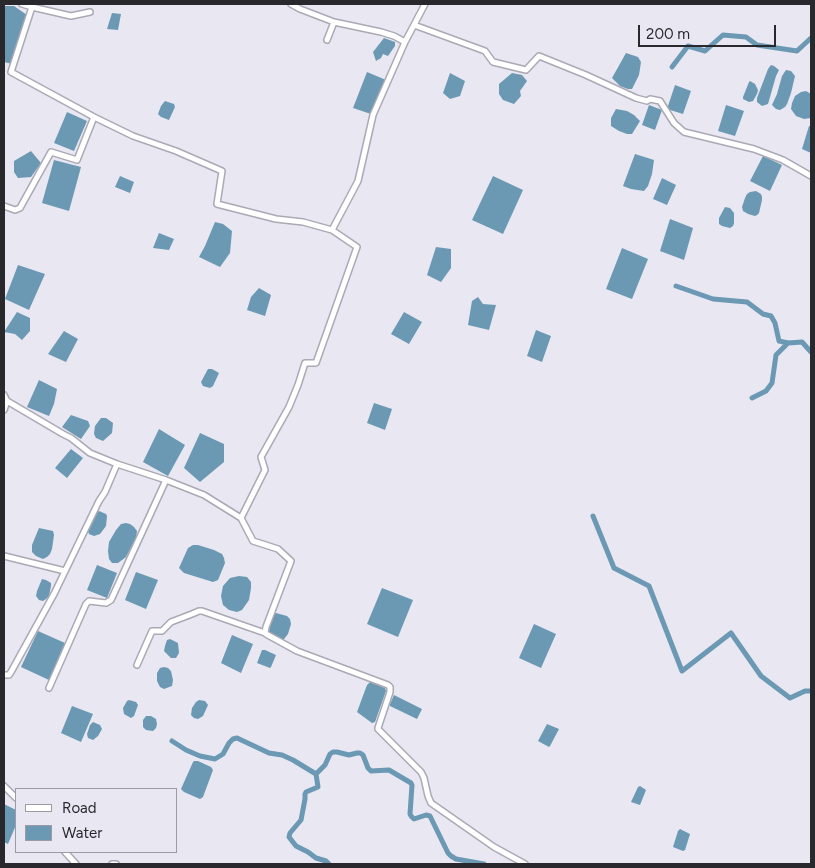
<!DOCTYPE html>
<style>
body{margin:0}
#map{position:relative;width:815px;height:868px;overflow:hidden;background:#e8e7f2;font-family:Figtree,sans-serif}
canvas{display:block}
.frame{position:absolute;inset:0;border:5px solid #29282d;pointer-events:none}
.legend{position:absolute;left:15px;top:788px;width:162px;height:65px;box-sizing:border-box;background:#e8e7f2;border:1px solid #9c9ba3;margin:0;padding:6px 9px;list-style:none;font-size:15px;color:#29282d}
.legend li{display:flex;align-items:center;gap:10px;height:25px}
.legend b{width:25px;border:1px solid #9c9ba3}
.scale{position:absolute;left:638px;top:25px;width:138px;height:22px;box-sizing:border-box;border:2px solid #29282d;border-top:0;padding-left:6px;font-size:15px;line-height:18px;white-space:nowrap;color:#29282d;-webkit-text-stroke:4px #e8e7f2;paint-order:stroke}
</style>
<div id="map">
<canvas width="815" height="868"></canvas>
<div class="frame"></div>
<ul class="legend">
<li><b style="height:6px;background:#fff"></b>Road</li>
<li><b style="height:14px;background:#6b99b3"></b>Water</li>
</ul>
<div class="scale">200 m</div>
</div>
<script>
const g = document.querySelector('canvas').getContext('2d');
g.lineJoin = 'round';
function fill(path, color) { g.fillStyle = color; g.fill(path, 'evenodd'); }
const shape = rows => new Path2D(rows.map(r => 'M' + r).join(''));
function trace(path, color, width, dash) { g.strokeStyle = color; g.lineWidth = width; g.lineCap = dash ? 'butt' : 'round'; g.setLineDash(dash || []); g.stroke(path); }
fill(shape([
 [4,6,14,6,27,15,12,64,4,62],
 [112,13,121,14,118,30,107,29],
 [384,38,395,42,395,46,388,56,383,54,381,58,376,61,373,52],
 [626,53,638,57,641,62,639,75,632,89,628,89,620,86,612,78],
 [771,65,774,66,779,70,776,76,768,104,762,106,757,102,757,98,768,69],
 [786,70,791,71,795,76,791,93,787,104,785,107,780,110,776,109,772,105,777,94,782,76],
 [367,72,386,80,371,114,353,108],
 [450,73,465,81,460,96,450,99,443,93],
 [512,73,522,75,527,81,520,91,521,96,514,104,503,100,499,94,499,84],
 [750,81,755,84,758,90,757,94,753,101,749,102,743,99,743,97,749,82],
 [675,85,691,91,683,114,667,109],
 [806,91,811,94,811,118,804,119,796,116,791,109,792,103,795,96,801,92],
 [165,101,174,104,175,107,169,120,161,117,158,114,161,106],
 [649,105,662,110,655,130,642,125],
 [726,105,744,111,735,136,718,131],
 [616,109,627,111,634,115,640,121,632,134,627,134,619,131,611,126,611,118],
 [67,112,87,121,74,151,54,143],
 [809,126,811,126,811,153,802,149],
 [31,151,41,163,31,177,18,178,14,172,14,161],
 [635,154,654,160,652,174,648,186,644,191,631,189,623,186],
 [763,156,782,165,770,191,750,181],
 [54,160,81,167,69,211,42,203],
 [120,176,134,182,130,193,115,187],
 [493,176,523,190,503,234,472,220],
 [662,178,676,185,667,205,653,199],
 [756,191,761,194,762,197,762,200,759,213,757,215,755,216,748,214,743,211,742,207,745,198,747,194,750,192],
 [725,207,730,208,734,213,734,223,733,226,730,228,722,226,719,224,719,218],
 [670,219,693,228,684,260,660,251],
 [215,222,223,224,232,231,230,253,220,267,199,257,205,246],
 [159,233,174,239,169,250,153,248],
 [436,247,451,249,451,268,441,282,427,275],
 [622,248,648,259,632,299,606,289],
 [18,265,45,274,29,310,5,299],
 [259,288,271,295,265,316,247,310,251,297],
 [478,297,483,304,496,305,489,330,468,325,472,301],
 [17,312,30,318,30,331,22,340,15,334,4,332],
 [404,312,422,322,409,344,391,334],
 [536,330,551,336,542,362,527,356],
 [64,331,78,339,66,362,48,354],
 [208,369,212,369,219,373,213,386,210,388,203,386,201,382],
 [39,380,57,389,54,404,49,416,27,407],
 [374,403,392,409,385,430,367,423],
 [71,415,88,421,90,426,81,439,62,427],
 [101,418,106,418,113,423,112,433,103,441,96,438,94,434,95,426],
 [159,429,185,445,168,476,143,462],
 [200,433,224,444,224,462,200,482,184,468],
 [71,449,83,458,67,478,55,468],
 [99,511,106,514,107,516,106,526,100,534,94,536,89,534,87,529,94,514],
 [126,523,130,524,134,527,137,531,136,538,126,557,118,563,112,563,109,559,108,551,109,542,116,530,121,524],
 [39,528,53,531,54,535,52,549,50,554,47,557,43,559,36,556,32,552,32,545],
 [193,545,198,545,214,550,222,554,224,558,225,563,218,580,213,582,184,573,179,568,188,548],
 [97,565,117,573,107,598,87,590],
 [136,572,158,580,146,609,125,600],
 [239,576,247,577,251,582,251,588,249,600,242,610,237,612,229,610,223,605,221,596,223,586,230,578],
 [42,579,46,580,51,583,51,586,49,596,46,599,43,601,39,600,36,596,37,591],
 [382,588,413,600,398,637,367,624],
 [276,613,287,616,290,619,291,624,288,634,284,639,280,640,269,632,270,622,273,615],
 [534,624,556,634,541,668,519,658],
 [38,631,65,643,49,680,21,667],
 [232,635,253,644,241,673,221,663],
 [170,639,178,643,179,653,176,658,171,658,164,651,165,646,167,640],
 [262,650,265,650,276,655,271,667,270,668,257,663],
 [164,667,168,668,171,671,173,680,172,686,164,689,160,687,157,681,157,673,160,668],
 [370,682,385,688,386,691,375,722,372,723,357,712,367,685],
 [394,695,422,709,417,719,390,706,390,704],
 [129,700,136,702,138,705,134,716,131,718,124,714,123,708,127,701],
 [199,700,205,701,208,705,203,716,198,719,194,718,191,715,192,708,196,702],
 [72,706,93,714,81,742,61,733],
 [146,716,151,716,156,719,157,724,156,728,153,731,146,730,143,727,143,720],
 [93,722,100,725,102,729,98,736,93,740,88,738,87,734,90,725],
 [547,724,559,729,550,746,549,747,538,741],
 [194,761,198,761,211,767,213,770,203,797,200,799,184,792,181,789,193,762],
 [640,786,646,790,640,805,631,802,638,787],
 [4,804,16,810,16,825,8,844,4,842],
 [680,829,690,834,685,850,683,851,673,847,678,831]
]), '#6b99b3');
trace(shape([
 [672,67,688,46,705,51,723,35,746,37,757,45,797,51,811,38],
 [676,286,713,299,747,302,763,314,771,316,775,323,779,341,788,343,802,342,811,352],
 [752,398,766,391,772,383,776,355,788,343],
 [593,516,614,568,649,586,682,671,731,633,761,676,790,698,805,691,811,691],
 [172,741,186,750,200,756,215,759,223,754,229,743,233,739,237,738,269,753,282,755,293,760,316,774,325,765,330,754,333,752,337,752,349,755,357,753,360,753,363,755,368,768,371,771,389,770,411,783,412,785,410,814,411,816,414,819,426,815,430,816,448,853,451,856,456,859,484,864],
 [316,774,318,787,306,792,305,794,305,799,301,820,290,833,289,837,296,846,308,852,316,858,326,861,329,864]
]), '#6b99b3', 5);
const minor = shape([
 [22,4,32,7,11,72,94,117,133,136,176,151,222,171,217,204,276,219,303,222,332,230],
 [291,4,300,9,334,22,381,32,394,36,405,42],
 [425,4,405,42,373,115,358,181,332,230,357,247,316,363,305,363,298,385,289,407,261,457,265,470,241,518,253,541,278,549,291,561,266,627,265,633,266,634,297,651,388,685,390,687,390,692,378,728,378,729,421,772,424,778,428,796,431,803,494,847,525,864],
 [32,7,71,16,90,12],
 [414,25,485,51,493,62,526,70,539,56,586,75,636,98,647,101,650,99,660,101,674,123,684,132,754,149,783,160,811,176],
 [327,40,334,22],
 [4,206,15,210,20,208,51,152,77,160,94,117],
 [4,395,7,401,63,434,71,438,90,453,117,464,166,480,204,495,241,518],
 [4,410,7,401],
 [4,556,65,571],
 [137,665,152,631,162,631,171,622,192,614,199,611,202,611,265,633],
 [4,675,9,675,11,672,54,594,99,501,105,492,117,464],
 [49,688,86,604,89,601,106,603,111,600,166,480],
 [4,786,16,798],
 [65,852,76,864],
 [112,864,116,864]
]);
trace(minor, '#aaa9b4', 8);
trace(minor, '#fff', 5);
</script>
